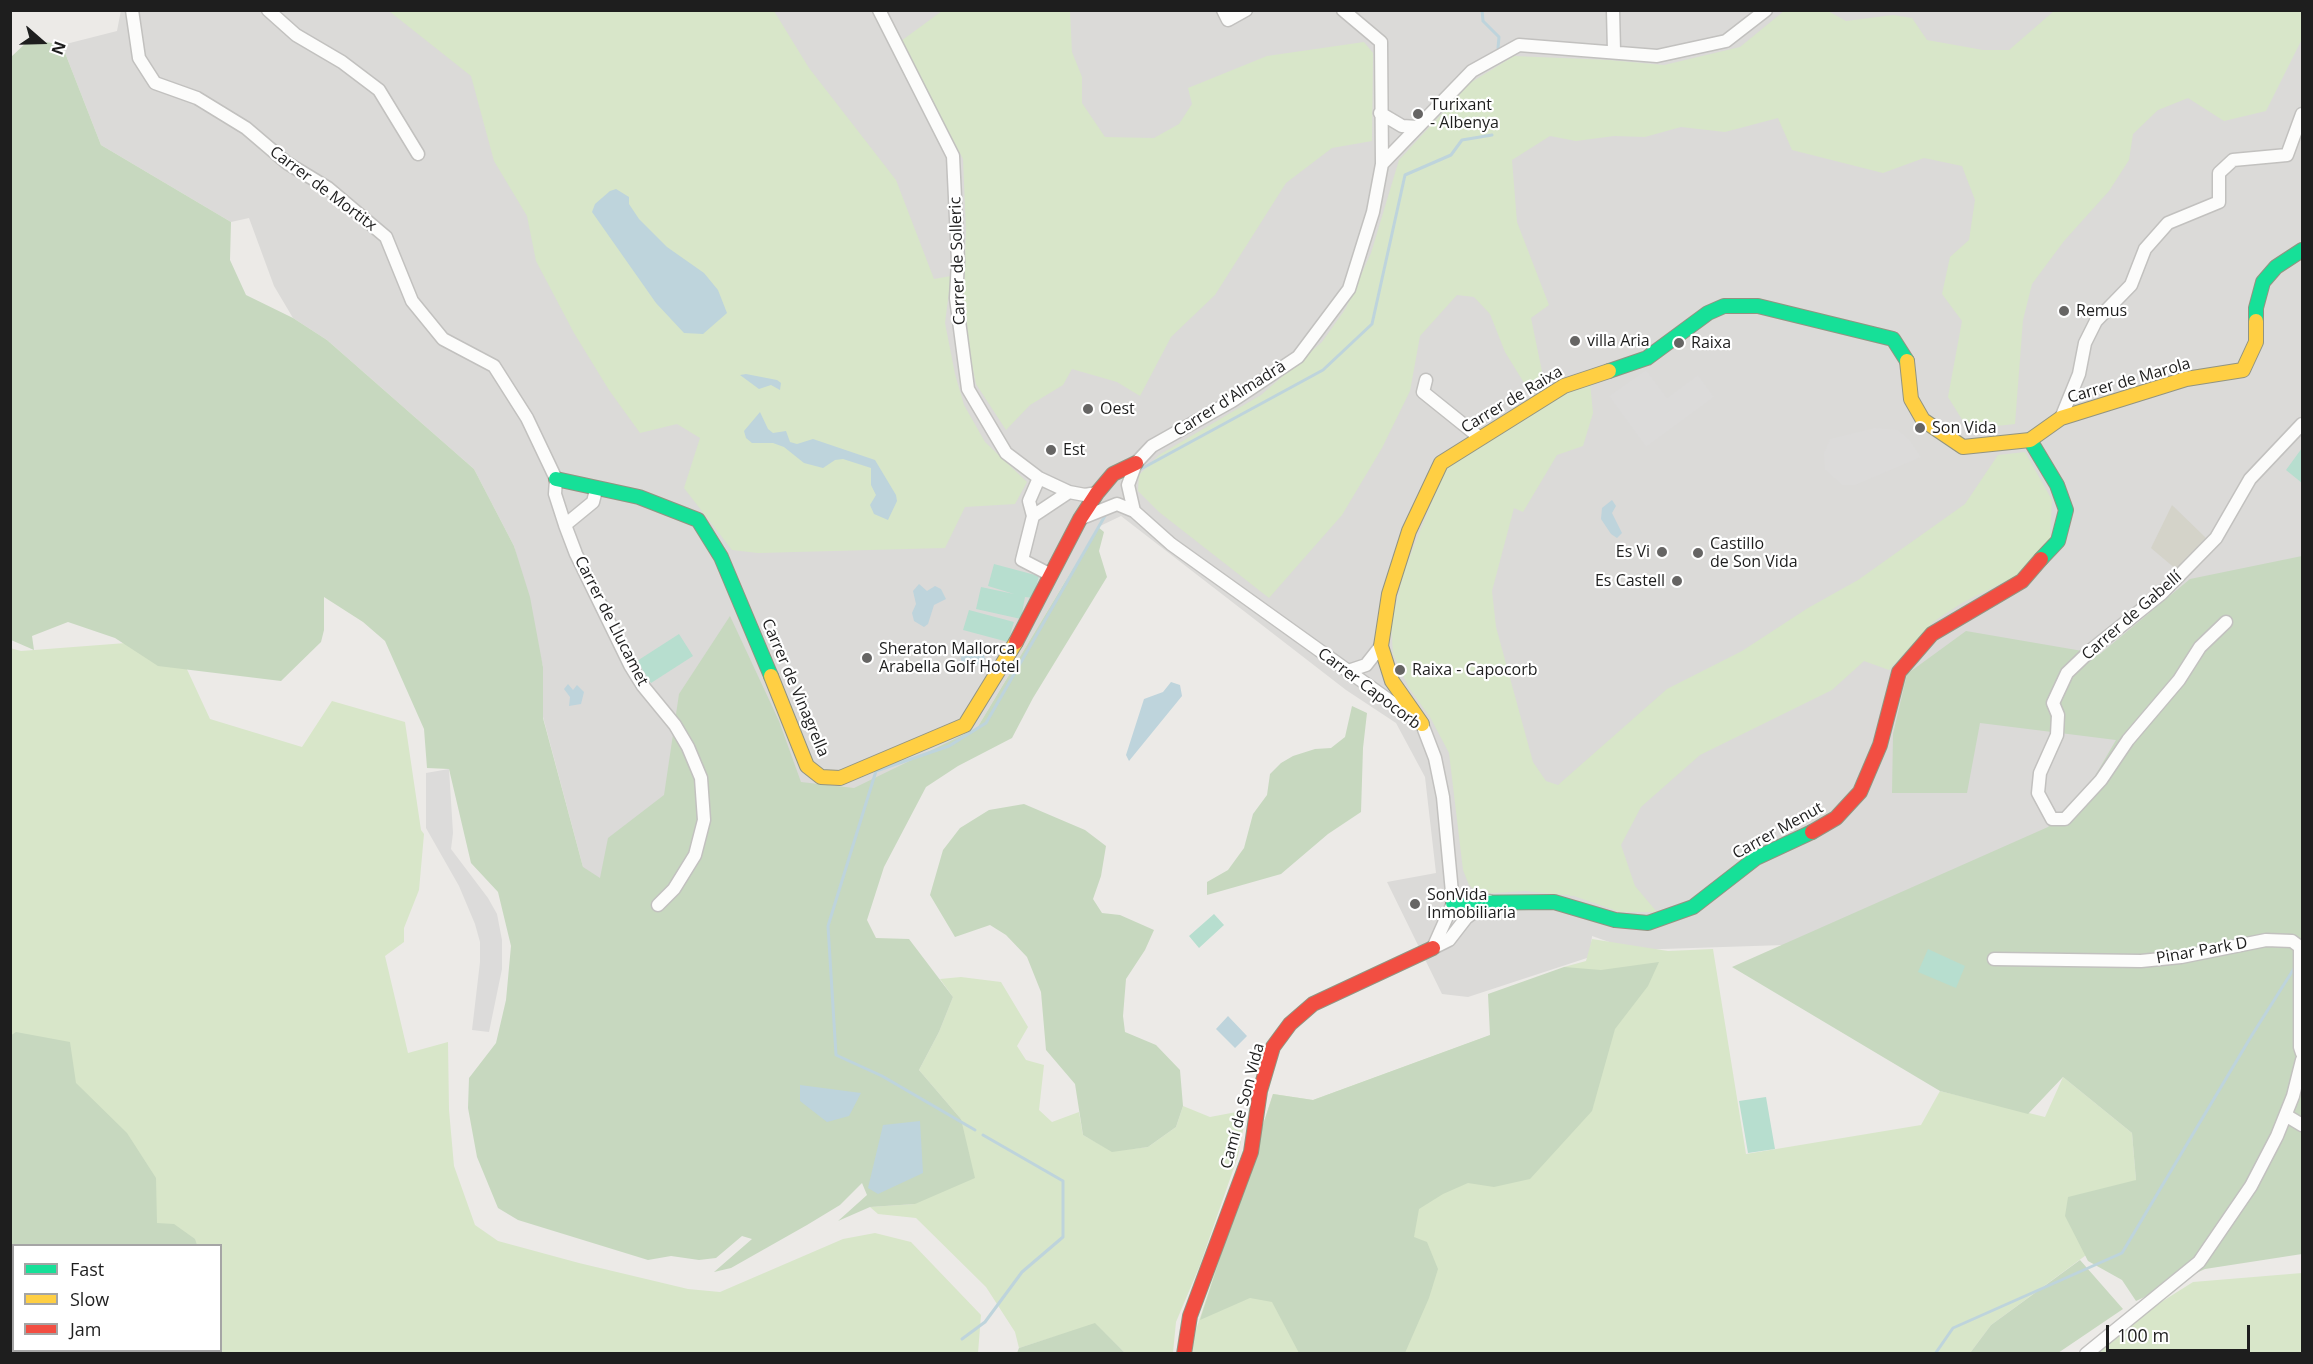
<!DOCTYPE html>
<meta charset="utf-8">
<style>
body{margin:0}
#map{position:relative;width:2313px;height:1364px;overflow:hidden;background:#eceae7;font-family:"Open Sans",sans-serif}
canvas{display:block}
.frame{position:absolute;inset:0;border:12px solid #1e1e1e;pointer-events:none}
.legend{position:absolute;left:12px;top:1244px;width:210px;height:108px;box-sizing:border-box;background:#fff;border:2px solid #a5a5a5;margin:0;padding:8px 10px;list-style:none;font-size:18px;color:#1e1e1e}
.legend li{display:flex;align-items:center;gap:12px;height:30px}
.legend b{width:30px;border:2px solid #a5a5a5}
.north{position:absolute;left:12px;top:12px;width:60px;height:60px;-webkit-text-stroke:4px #fff;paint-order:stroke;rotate:110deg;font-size:16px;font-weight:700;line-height:24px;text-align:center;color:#1e1e1e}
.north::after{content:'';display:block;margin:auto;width:21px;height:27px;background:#1e1e1e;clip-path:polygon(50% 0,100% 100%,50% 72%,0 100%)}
.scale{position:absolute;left:2106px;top:1325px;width:144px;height:27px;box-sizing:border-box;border:3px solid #1e1e1e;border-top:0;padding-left:8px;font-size:18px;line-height:21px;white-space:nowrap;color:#1e1e1e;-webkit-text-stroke:4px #fff;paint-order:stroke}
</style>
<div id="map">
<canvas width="2313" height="1364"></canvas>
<div class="frame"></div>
<ul class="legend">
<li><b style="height:8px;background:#16e098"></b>Fast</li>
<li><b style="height:8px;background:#ffcf43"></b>Slow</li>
<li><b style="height:8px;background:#f24e42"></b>Jam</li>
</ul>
<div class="north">N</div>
<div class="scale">100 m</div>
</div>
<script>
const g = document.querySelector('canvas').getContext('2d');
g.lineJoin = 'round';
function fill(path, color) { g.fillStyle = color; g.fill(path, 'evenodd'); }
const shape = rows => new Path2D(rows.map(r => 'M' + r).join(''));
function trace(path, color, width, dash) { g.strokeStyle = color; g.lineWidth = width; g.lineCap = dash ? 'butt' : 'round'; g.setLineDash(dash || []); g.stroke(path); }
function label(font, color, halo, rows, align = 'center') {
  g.font = font + ' "Open Sans",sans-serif'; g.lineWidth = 4.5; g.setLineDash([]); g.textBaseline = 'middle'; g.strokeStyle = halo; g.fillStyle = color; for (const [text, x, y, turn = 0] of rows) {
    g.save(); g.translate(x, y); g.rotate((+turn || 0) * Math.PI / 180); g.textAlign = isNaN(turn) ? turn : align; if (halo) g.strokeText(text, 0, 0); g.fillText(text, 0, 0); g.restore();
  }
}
fill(shape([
 [121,10,2302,11,2302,559,2183,1125,1784,945,1632,950,1592,936,1590,957,1468,997,1442,994,1387,882,1436,873,1425,777,1396,723,1346,690,1121,516,1098,527,977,728,592,1050,583,867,543,717,543,667,514,546,474,469,327,340,293,318,274,286,249,218,231,222,101,145,62,45,117,31]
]), '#dbdad8');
fill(shape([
 [2172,505,2206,538,2177,570,2151,548]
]), '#d4d3c9');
fill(shape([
 [389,11,774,11,809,68,896,180,934,279,951,276,945,323,955,374,964,405,985,442,1027,482,1015,504,965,507,945,548,758,553,732,550,684,488,700,438,677,424,640,433,609,390,574,333,536,261,527,216,494,161,471,76],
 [942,11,1070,11,1072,52,1082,77,1082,103,1105,137,1154,138,1179,124,1192,104,1188,88,1267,56,1364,42,1373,53,1372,141,1332,148,1286,183,1215,295,1171,337,1140,396,1117,382,1072,369,1063,385,1030,405,1006,430,976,384,963,322,966,230,963,159,901,41],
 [1784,11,1828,11,1846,21,1893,15,1912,18,1927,40,1983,50,2009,50,2054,11,2302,11,2302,39,2266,111,2224,121,2188,98,2158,110,2133,134,2129,160,2109,191,2064,241,2032,284,2023,320,2015,424,1968,429,1948,397,1962,321,1942,294,1950,257,1969,240,1975,200,1962,166,1924,158,1883,173,1792,150,1778,118,1725,132,1681,127,1645,137,1614,136,1576,141,1550,136,1512,160,1517,222,1549,305,1531,318,1545,386,1529,391,1505,352,1490,314,1474,297,1457,295,1420,336,1410,391,1382,448,1342,515,1269,598,1159,512,1138,491,1139,475,1159,455,1261,395,1322,342,1346,308,1371,253,1399,160,1470,83,1514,56,1609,60,1664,65,1740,47],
 [1590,383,1593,413,1583,446,1557,455,1523,512,1514,508,1492,591,1496,627,1533,762,1546,781,1558,785,1667,689,1742,651,1808,608,1858,580,1965,504,1998,455,2025,452,2052,500,2050,540,2016,576,1962,603,1933,622,1889,670,1864,661,1832,690,1700,755,1641,807,1621,845,1635,886,1657,912,1620,912,1574,896,1525,891,1479,894,1469,885,1463,870,1449,753,1430,717,1409,688,1393,654,1391,624,1404,571,1445,469,1564,391],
 [139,642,178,650,210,719,302,747,332,701,405,722,421,830,424,834,419,890,404,928,404,942,385,956,408,1053,448,1042,449,1110,454,1166,475,1225,498,1241,579,1263,688,1289,720,1292,843,1239,875,1233,911,1242,981,1315,978,1353,11,1353,10,648,21,651],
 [14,1246,220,1246,220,1350,14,1350],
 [1592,939,1668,951,1713,949,1746,1154,1921,1125,1940,1091,2045,1117,2063,1077,2132,1133,2136,1180,2093,1250,1991,1325,1970,1353,1192,1354,1196,1330,1273,1094,1313,1100,1578,1003,1564,967,1586,961],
 [961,977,1001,982,1028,1027,1017,1046,1026,1060,1044,1065,1039,1110,1052,1122,1079,1112,1083,1135,1112,1151,1148,1147,1176,1127,1183,1106,1210,1117,1247,1110,1238,1156,1200,1265,1176,1322,1173,1353,1125,1353,1095,1324,1019,1348,1015,1332,986,1287,916,1218,878,1214,870,1207,915,1204,961,1119,919,1070,939,1032,953,997,940,979],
 [2302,1273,2302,1353,2079,1354,2193,1282]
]), '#d8e6c9');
fill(shape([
 [30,39,62,45,101,145,231,222,230,260,246,295,293,318,327,340,474,469,514,546,530,597,543,667,543,718,583,867,600,878,608,838,664,795,679,694,730,616,779,721,801,782,854,788,977,728,1098,527,1104,532,1099,551,1107,577,1033,698,1012,738,958,766,926,787,884,867,867,920,876,938,909,939,953,997,939,1032,919,1070,961,1119,975,1178,915,1204,870,1207,838,1221,867,1195,862,1183,840,1205,807,1225,731,1268,714,1272,752,1239,742,1236,716,1258,699,1260,671,1256,648,1260,518,1220,498,1208,477,1157,468,1108,469,1078,496,1043,506,1000,511,946,498,892,471,863,449,769,427,768,424,729,385,641,363,622,324,597,324,630,321,642,281,681,158,666,115,638,68,622,32,636,34,650,11,640,10,58],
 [2302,556,2302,1254,2205,1269,2136,1301,2122,1280,2088,1261,2065,1216,2068,1197,2136,1180,2132,1133,2063,1077,2028,1114,1940,1091,1732,967,2048,827,2088,788,2116,740,1980,723,1967,793,1892,793,1893,734,1907,674,1966,631,2100,654,2190,579],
 [1352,706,1367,713,1363,748,1361,812,1328,834,1281,874,1207,895,1207,882,1228,870,1244,848,1253,814,1267,795,1270,774,1281,763,1293,756,1315,749,1331,748,1345,737],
 [1024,804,1085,830,1106,846,1101,876,1093,899,1102,913,1120,915,1154,930,1145,950,1126,979,1123,1016,1125,1032,1156,1045,1180,1070,1183,1106,1176,1127,1148,1147,1112,1152,1083,1135,1075,1084,1046,1050,1041,992,1027,957,1006,935,990,925,955,937,930,895,943,850,960,828,989,810],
 [1659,962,1648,986,1615,1029,1592,1111,1530,1179,1494,1187,1468,1183,1443,1194,1419,1209,1414,1237,1427,1242,1438,1269,1429,1298,1405,1353,1299,1353,1272,1302,1250,1298,1200,1320,1273,1094,1313,1100,1490,1035,1488,994,1564,967,1601,970],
 [16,1032,70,1042,76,1083,127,1133,156,1178,157,1223,174,1224,195,1239,197,1245,14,1246,14,1350,57,1351,51,1353,11,1353,10,1036],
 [2080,1260,2123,1309,2058,1353,1970,1353,1991,1325],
 [1095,1323,1125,1353,1017,1353,1019,1348],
 [221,1350,222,1353,131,1354,130,1351]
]), '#c7d8bf');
fill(shape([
 [2302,448,2302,483,2286,470],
 [994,564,1039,576,1033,598,1025,597,1021,619,976,609,981,587,1014,594,988,586],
 [969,610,1014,622,1008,642,963,630],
 [679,634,693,656,651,683,637,661],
 [1214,914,1224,925,1199,948,1189,936],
 [1928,949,1965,966,1956,988,1918,972],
 [1766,1097,1775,1149,1748,1153,1739,1101]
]), '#b7decf');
fill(shape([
 [1646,370,1667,398,1698,375,1714,397,1646,447,1609,396],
 [1875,428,1898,430,1909,439,1921,457,1855,485,1842,485,1825,470,1824,453,1830,439],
 [449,769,453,833,451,849,488,898,497,914,502,940,502,969,489,1032,472,1030,480,962,480,942,475,924,459,886,426,828,426,773]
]), '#dcdbda');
fill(shape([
 [616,189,629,197,629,204,639,219,667,247,704,273,718,290,727,313,703,334,684,333,656,303,592,212,595,204,610,191],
 [746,374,777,380,781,383,780,390,771,385,759,389,740,375],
 [760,412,768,429,773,433,786,431,790,442,797,444,813,439,875,460,896,495,897,501,888,520,874,514,870,505,876,495,871,485,871,468,843,459,835,460,823,468,804,463,784,447,773,443,752,443,746,438,744,431],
 [1612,500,1616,506,1612,513,1622,533,1617,538,1611,534,1601,519,1602,508],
 [919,584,927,591,935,586,941,589,946,599,934,605,928,624,924,627,914,621,912,613,916,604,913,591],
 [974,649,983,652,985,659,981,664,966,666,961,664,961,657],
 [1171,682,1180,685,1182,696,1129,761,1126,755,1144,699,1163,692],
 [568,684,573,690,577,685,584,692,581,704,569,706,570,697,564,689],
 [1228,1016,1247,1036,1235,1048,1216,1029],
 [800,1085,861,1093,849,1116,827,1122,800,1101],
 [920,1121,923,1173,878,1194,868,1188,883,1125]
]), '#bed4dc');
trace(shape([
 [1482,10,1483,21,1499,37,1498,48],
 [1141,469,1323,370,1372,324,1405,175,1451,155,1462,140,1492,135],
 [975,1130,882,1076,836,1055,828,926,876,771,949,746,986,723,1106,514],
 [962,1339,985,1322,1022,1272,1063,1237,1063,1181,983,1135],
 [1935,1354,1953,1328,2122,1253,2252,1035,2295,967]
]), '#bed4dc', 3);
const street = shape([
 [132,10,139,58,155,83,197,98,246,128,287,163,328,188,386,237,412,301,443,339,494,366,527,418,556,479,555,494,565,525],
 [268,10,296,35,342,62,379,90,418,154],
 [879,10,953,156,958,261,956,298,968,389,1006,453,1039,478,1069,492,1085,495,1097,493],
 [1223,10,1228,20,1246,10],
 [1613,10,1614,51],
 [1380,113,1402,126,1418,127],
 [1382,164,1472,71,1519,45,1657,56,1726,41,1766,10],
 [1426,380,1423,392,1479,437],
 [2061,418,2079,374,2085,343,2096,321,2131,285,2145,249,2168,223,2219,202,2219,173,2233,160,2287,155,2302,114],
 [596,490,593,502,565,525,576,554,630,665,643,686,675,725,688,747,701,778,704,820,695,855,674,889,658,905],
 [1134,511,1128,485,1136,463,1152,446,1232,401,1298,357,1349,289,1373,212,1382,164,1381,42,1343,10],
 [1033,516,1029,501,1039,478],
 [1082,518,1117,504,1134,511,1171,544,1422,724,1435,758,1443,797,1453,903,1433,948],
 [1051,575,1022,560,1033,516,1069,492],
 [2226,622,2200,647,2179,680,2128,740,2101,780,2065,819,2052,819,2038,793,2040,773,2057,735,2058,715,2053,703,2067,673,2091,650,2161,594,2216,538,2250,479,2302,424],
 [1348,671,1366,665,1381,646],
 [1433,948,1449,940,1466,918,1489,901],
 [1994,959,2141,961,2181,957,2266,940,2292,941,2300,947,2300,1047,2302,1053],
 [2287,1116,2302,1125],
 [2086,1354,2199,1262,2251,1186,2277,1136,2293,1096,2302,1060]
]);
const fast = shape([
 [2256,321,2256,308,2263,282,2276,267,2302,250],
 [1609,371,1647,358,1708,313,1724,306,1758,306,1893,339,1907,361],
 [2030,440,2057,485,2066,510,2058,541,2041,559],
 [556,479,639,497,698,520,721,557,771,676],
 [1453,903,1554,902,1615,920,1648,923,1693,907,1756,858,1812,832]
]);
const slow = shape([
 [1907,361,1911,399,1923,420,1963,447,2030,440,2061,418,2186,379,2243,370,2256,342,2256,321],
 [771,676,807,766,821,777,840,778,965,725,1016,642],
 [1422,724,1392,681,1381,646,1389,594,1409,531,1441,463,1564,386,1609,371]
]);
const jam = shape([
 [1016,642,1080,519,1097,493,1113,474,1136,463],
 [1812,832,1836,818,1860,792,1880,745,1899,672,1932,634,2022,581,2041,559],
 [1184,1354,1190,1316,1251,1152,1260,1091,1273,1047,1290,1024,1313,1004,1433,948]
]);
trace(street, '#c2c1bf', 15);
trace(fast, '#929481', 16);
trace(slow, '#929481', 16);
trace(jam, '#929481', 16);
trace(street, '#fcfcfb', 12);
trace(fast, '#16e098', 14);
trace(slow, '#ffcf43', 14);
trace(jam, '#f24e42', 14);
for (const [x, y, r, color] of [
 [1418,114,6,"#666564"],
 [2064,311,6,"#666564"],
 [1575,341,6,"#666564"],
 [1679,343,6,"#666564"],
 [1088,409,6,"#666564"],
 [1920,428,6,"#666564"],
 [1051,450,6,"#666564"],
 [1662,552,6,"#666564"],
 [1698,553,6,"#666564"],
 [1677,581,6,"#666564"],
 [867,658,6,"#666564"],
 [1400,670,6,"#666564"],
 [1415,904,6,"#666564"]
]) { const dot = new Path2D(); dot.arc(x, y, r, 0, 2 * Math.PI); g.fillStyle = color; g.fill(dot); trace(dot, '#fff', 2); }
label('16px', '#1e1e1e', '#fff', [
 ["Turixant",1430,105],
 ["- Albenya",1430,123],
 ["Remus",2076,311],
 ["villa Aria",1587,341],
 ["Raixa",1691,343],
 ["Oest",1100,409],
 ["Son Vida",1932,428],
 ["Est",1063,450],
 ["Castillo",1710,544],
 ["de Son Vida",1710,562],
 ["Es Vi",1650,552,"right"],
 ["Es Castell",1665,581,"right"],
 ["Sheraton Mallorca",879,649],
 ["Arabella Golf Hotel",879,667],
 ["Raixa - Capocorb",1412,670],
 ["SonVida",1427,895],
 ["Inmobiliaria",1427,913]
], 'left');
label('16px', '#1e1e1e', '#fff', [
 ["Carrer de Mortitx",323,189,37],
 ["Carrer de Solleric",958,261,-92],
 ["Carrer de Marola",2129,381,-16],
 ["Carrer d'Almadrà",1230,399,-32],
 ["Carrer de Raixa",1512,400,-31],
 ["Carrer de Gabellí",2132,616,-41],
 ["Carrer de Llucamet",611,621,63],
 ["Carrer de Vinagrella",795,688,67],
 ["Carrer Capocorb",1369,689,37],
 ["Carrer Menut",1778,831,-29],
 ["Pinar Park D",2202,951,-10],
 ["Camí de Son Vida",1243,1106,-75]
]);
</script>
